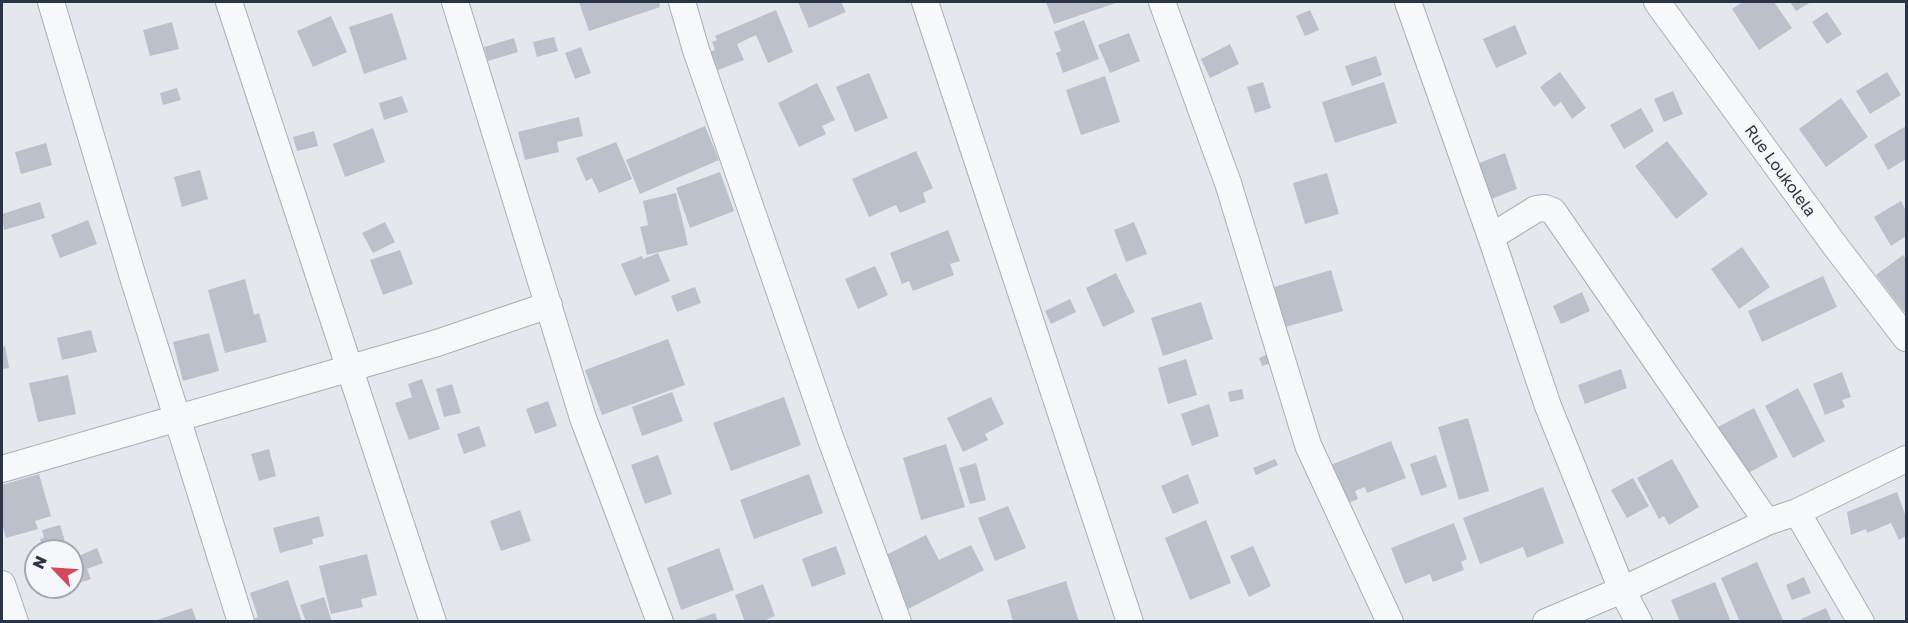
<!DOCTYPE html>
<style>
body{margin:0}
#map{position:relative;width:1908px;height:623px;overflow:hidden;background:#e4e7ec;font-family:"Golos Text",sans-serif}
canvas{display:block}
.frame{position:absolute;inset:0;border:3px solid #2b3445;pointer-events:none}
.north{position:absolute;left:24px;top:539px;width:60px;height:60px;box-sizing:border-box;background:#f4f6f9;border:2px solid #a4a8b1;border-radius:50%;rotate:295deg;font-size:16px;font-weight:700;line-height:24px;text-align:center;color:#2b3445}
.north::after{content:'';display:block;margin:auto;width:21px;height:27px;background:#d1495b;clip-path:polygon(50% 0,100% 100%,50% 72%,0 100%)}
</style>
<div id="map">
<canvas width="1908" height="623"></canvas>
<div class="frame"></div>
<div class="north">N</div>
</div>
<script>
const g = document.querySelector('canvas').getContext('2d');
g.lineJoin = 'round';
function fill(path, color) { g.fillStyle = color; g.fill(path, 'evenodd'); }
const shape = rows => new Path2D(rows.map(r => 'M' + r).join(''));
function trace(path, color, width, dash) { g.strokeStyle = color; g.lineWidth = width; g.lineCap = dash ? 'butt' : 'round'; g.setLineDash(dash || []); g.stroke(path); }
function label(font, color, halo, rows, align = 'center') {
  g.font = font + ' "Golos Text",sans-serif'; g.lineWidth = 4.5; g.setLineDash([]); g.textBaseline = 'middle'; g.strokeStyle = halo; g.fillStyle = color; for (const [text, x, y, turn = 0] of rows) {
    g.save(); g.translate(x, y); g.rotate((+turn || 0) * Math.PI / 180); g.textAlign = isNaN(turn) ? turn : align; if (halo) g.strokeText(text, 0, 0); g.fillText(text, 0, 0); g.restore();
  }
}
fill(shape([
 [579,2,659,2,660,7,589,31],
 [798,2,841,2,846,12,809,28],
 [1046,2,1119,2,1054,24],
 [1743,2,1774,2,1792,28,1759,50,1732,9],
 [1790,2,1811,2,1796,11],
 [776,10,793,52,768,63,756,35,737,44,744,60,718,70,710,52,715,50,712,42,717,40,715,36],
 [1310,10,1319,30,1305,36,1296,16],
 [1827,12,1842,34,1827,44,1812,22],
 [392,13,407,59,364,74,349,27],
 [331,16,347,52,313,67,297,31],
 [1084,20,1099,59,1063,73,1056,53,1061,51,1054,32],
 [172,22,179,49,150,56,143,30],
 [1515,25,1527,54,1496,68,1483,39],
 [1129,33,1140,61,1110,73,1098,45],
 [554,37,558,51,537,57,533,42],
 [514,38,518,52,488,61,484,47],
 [1230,44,1239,64,1210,78,1201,59],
 [581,47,591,73,575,79,565,53],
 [1376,56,1382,75,1352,86,1345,66],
 [1560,72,1586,108,1572,119,1561,102,1554,107,1540,87],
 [1887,72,1901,95,1870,114,1856,91],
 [869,73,888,118,855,132,836,87],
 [1105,76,1120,122,1081,135,1066,90],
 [1263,82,1271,108,1255,113,1247,87],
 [1384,82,1397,123,1335,143,1322,102],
 [817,83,835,120,822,126,826,134,799,147,778,103],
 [177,88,181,100,163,105,160,93],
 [1673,91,1683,114,1664,122,1654,99],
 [402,96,408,112,384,120,379,103],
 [1841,98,1868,137,1826,167,1799,129],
 [1641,108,1654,131,1624,149,1610,125],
 [579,117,583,136,557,142,559,152,525,160,518,132],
 [705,126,719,160,640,194,626,160],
 [1906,126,1906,159,1888,170,1874,145],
 [373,128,385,162,345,177,333,144],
 [314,131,318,146,297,151,293,137],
 [1667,141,1708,194,1676,219,1635,166],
 [616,142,632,179,599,193,592,178,586,181,576,158],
 [46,143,52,165,21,174,15,152],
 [916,151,933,188,923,193,926,202,900,213,896,205,869,217,852,179],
 [1505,153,1517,189,1491,199,1479,163],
 [200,170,208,199,182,207,174,177],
 [720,172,734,211,690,228,676,188],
 [1327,173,1339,214,1305,224,1293,183],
 [676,193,688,245,647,255,640,227,648,225,643,201],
 [1901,201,1906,211,1906,236,1891,246,1874,217],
 [40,202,45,218,4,230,2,214],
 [88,220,97,244,60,258,51,235],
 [385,222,395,242,373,253,362,233],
 [1134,222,1147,254,1126,262,1114,230],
 [948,230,960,261,950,264,954,275,913,291,909,281,902,284,890,253],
 [1742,247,1770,287,1739,309,1711,269],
 [400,250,413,284,383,295,370,260],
 [658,253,670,281,635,296,621,264,642,256,643,259],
 [1903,255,1906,259,1906,311,1904,312,1876,275],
 [875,266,888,295,858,309,845,279],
 [1331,270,1343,311,1285,327,1274,287],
 [1116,273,1135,312,1103,327,1086,288],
 [1823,276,1837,307,1762,342,1748,311],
 [245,279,254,315,259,313,267,342,225,353,208,290],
 [695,287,701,303,677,312,671,296],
 [1582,292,1590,311,1561,324,1553,306],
 [1070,299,1076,312,1051,324,1045,311],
 [1201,302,1213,339,1163,356,1151,318],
 [91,330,97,352,62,360,57,338],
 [209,333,219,371,183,381,173,342],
 [668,339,685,385,602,415,585,370],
 [5,346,9,368,2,369,2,347],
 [1268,354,1271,363,1262,366,1259,358],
 [1186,359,1197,395,1168,404,1158,368],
 [1621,369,1627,388,1585,404,1578,385],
 [1842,372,1851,397,1842,400,1845,407,1825,415,1813,384],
 [68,375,76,414,38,422,29,383],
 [422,379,440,429,409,440,395,403,412,397,408,384],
 [452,384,461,413,444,417,436,389],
 [1798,388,1825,441,1793,458,1765,406],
 [1242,389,1244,399,1230,402,1228,392],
 [672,392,683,421,642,436,632,407],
 [784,397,801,445,731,471,713,423],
 [991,397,1004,424,985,434,988,440,963,452,947,418],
 [548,401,557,426,535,434,526,409],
 [1209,404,1219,436,1192,446,1181,414],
 [1754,408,1778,457,1741,477,1716,428],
 [1468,418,1489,491,1459,500,1438,427],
 [479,426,486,446,464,454,457,434],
 [1391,441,1406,478,1367,493,1365,487,1355,491,1358,499,1343,505,1328,466],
 [946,444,965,507,921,520,903,458],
 [269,449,276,476,259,481,251,454],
 [658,455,672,494,645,504,631,465],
 [1436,455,1447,487,1421,496,1410,464],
 [1275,459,1278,465,1256,475,1253,468],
 [1672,459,1699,507,1669,525,1664,516,1659,519,1637,478],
 [976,463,986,500,970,504,959,468],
 [39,474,51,516,35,521,38,529,6,538,2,523,2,485],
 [809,474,823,513,754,539,740,500],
 [1188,474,1199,503,1173,514,1161,486],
 [1633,478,1649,506,1627,518,1611,490],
 [1543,487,1564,543,1527,558,1523,547,1480,564,1463,518],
 [1897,492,1906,517,1906,536,1899,540,1891,523,1867,533,1866,529,1851,535,1847,512],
 [1008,506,1026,548,995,561,978,518],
 [520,510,531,541,501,551,490,521],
 [319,516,324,536,312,539,313,544,280,553,273,528],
 [1206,520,1231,583,1190,600,1165,538],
 [1454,523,1467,559,1461,562,1464,570,1433,582,1430,574,1405,584,1391,548],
 [60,525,67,548,60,551,43,551,40,539,44,538,42,530],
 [926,535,939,560,971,545,984,570,908,609,882,557],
 [836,546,846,574,812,587,802,559],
 [1253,546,1271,586,1249,597,1230,556],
 [97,548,103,563,87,569,91,579,73,585,72,559],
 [719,548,734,590,681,610,667,568],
 [367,554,377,595,361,599,363,607,331,614,319,566],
 [1757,562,1784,622,1740,622,1721,578],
 [1804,577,1811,593,1792,600,1786,585],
 [288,580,302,622,246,622,258,617,250,593],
 [1066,581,1079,622,1013,622,1007,600],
 [1715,582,1731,622,1680,622,1671,600],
 [763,584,775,616,761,622,745,622,735,595],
 [324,597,332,622,306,622,300,605],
 [192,608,197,622,154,622,154,621],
 [1826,608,1832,622,1802,622,1801,619],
 [715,613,718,622,692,622,692,621]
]), '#bbc0ca');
const minor = shape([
 [51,2,133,277,241,622],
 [229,2,433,622],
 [455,2,583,418,660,622],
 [682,2,696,50,831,440,898,622],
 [925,2,1130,622],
 [1162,2,1228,183,1308,445,1390,622],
 [1408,2,1491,237,1548,406,1622,590,1639,622],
 [1657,2,1836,247,1906,338],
 [1491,237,1536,209,1545,208,1553,211,1767,522],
 [2,469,437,343,549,305],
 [1797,512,1861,622],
 [2,584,15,622],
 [1546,622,1622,590,1767,522,1797,512,1906,459]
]);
trace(minor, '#a9aeb7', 28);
trace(minor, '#f7f8fa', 26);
label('16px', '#2b3445', '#f4f6f9', [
 ["Rue Loukolela",1780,171,54]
]);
</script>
